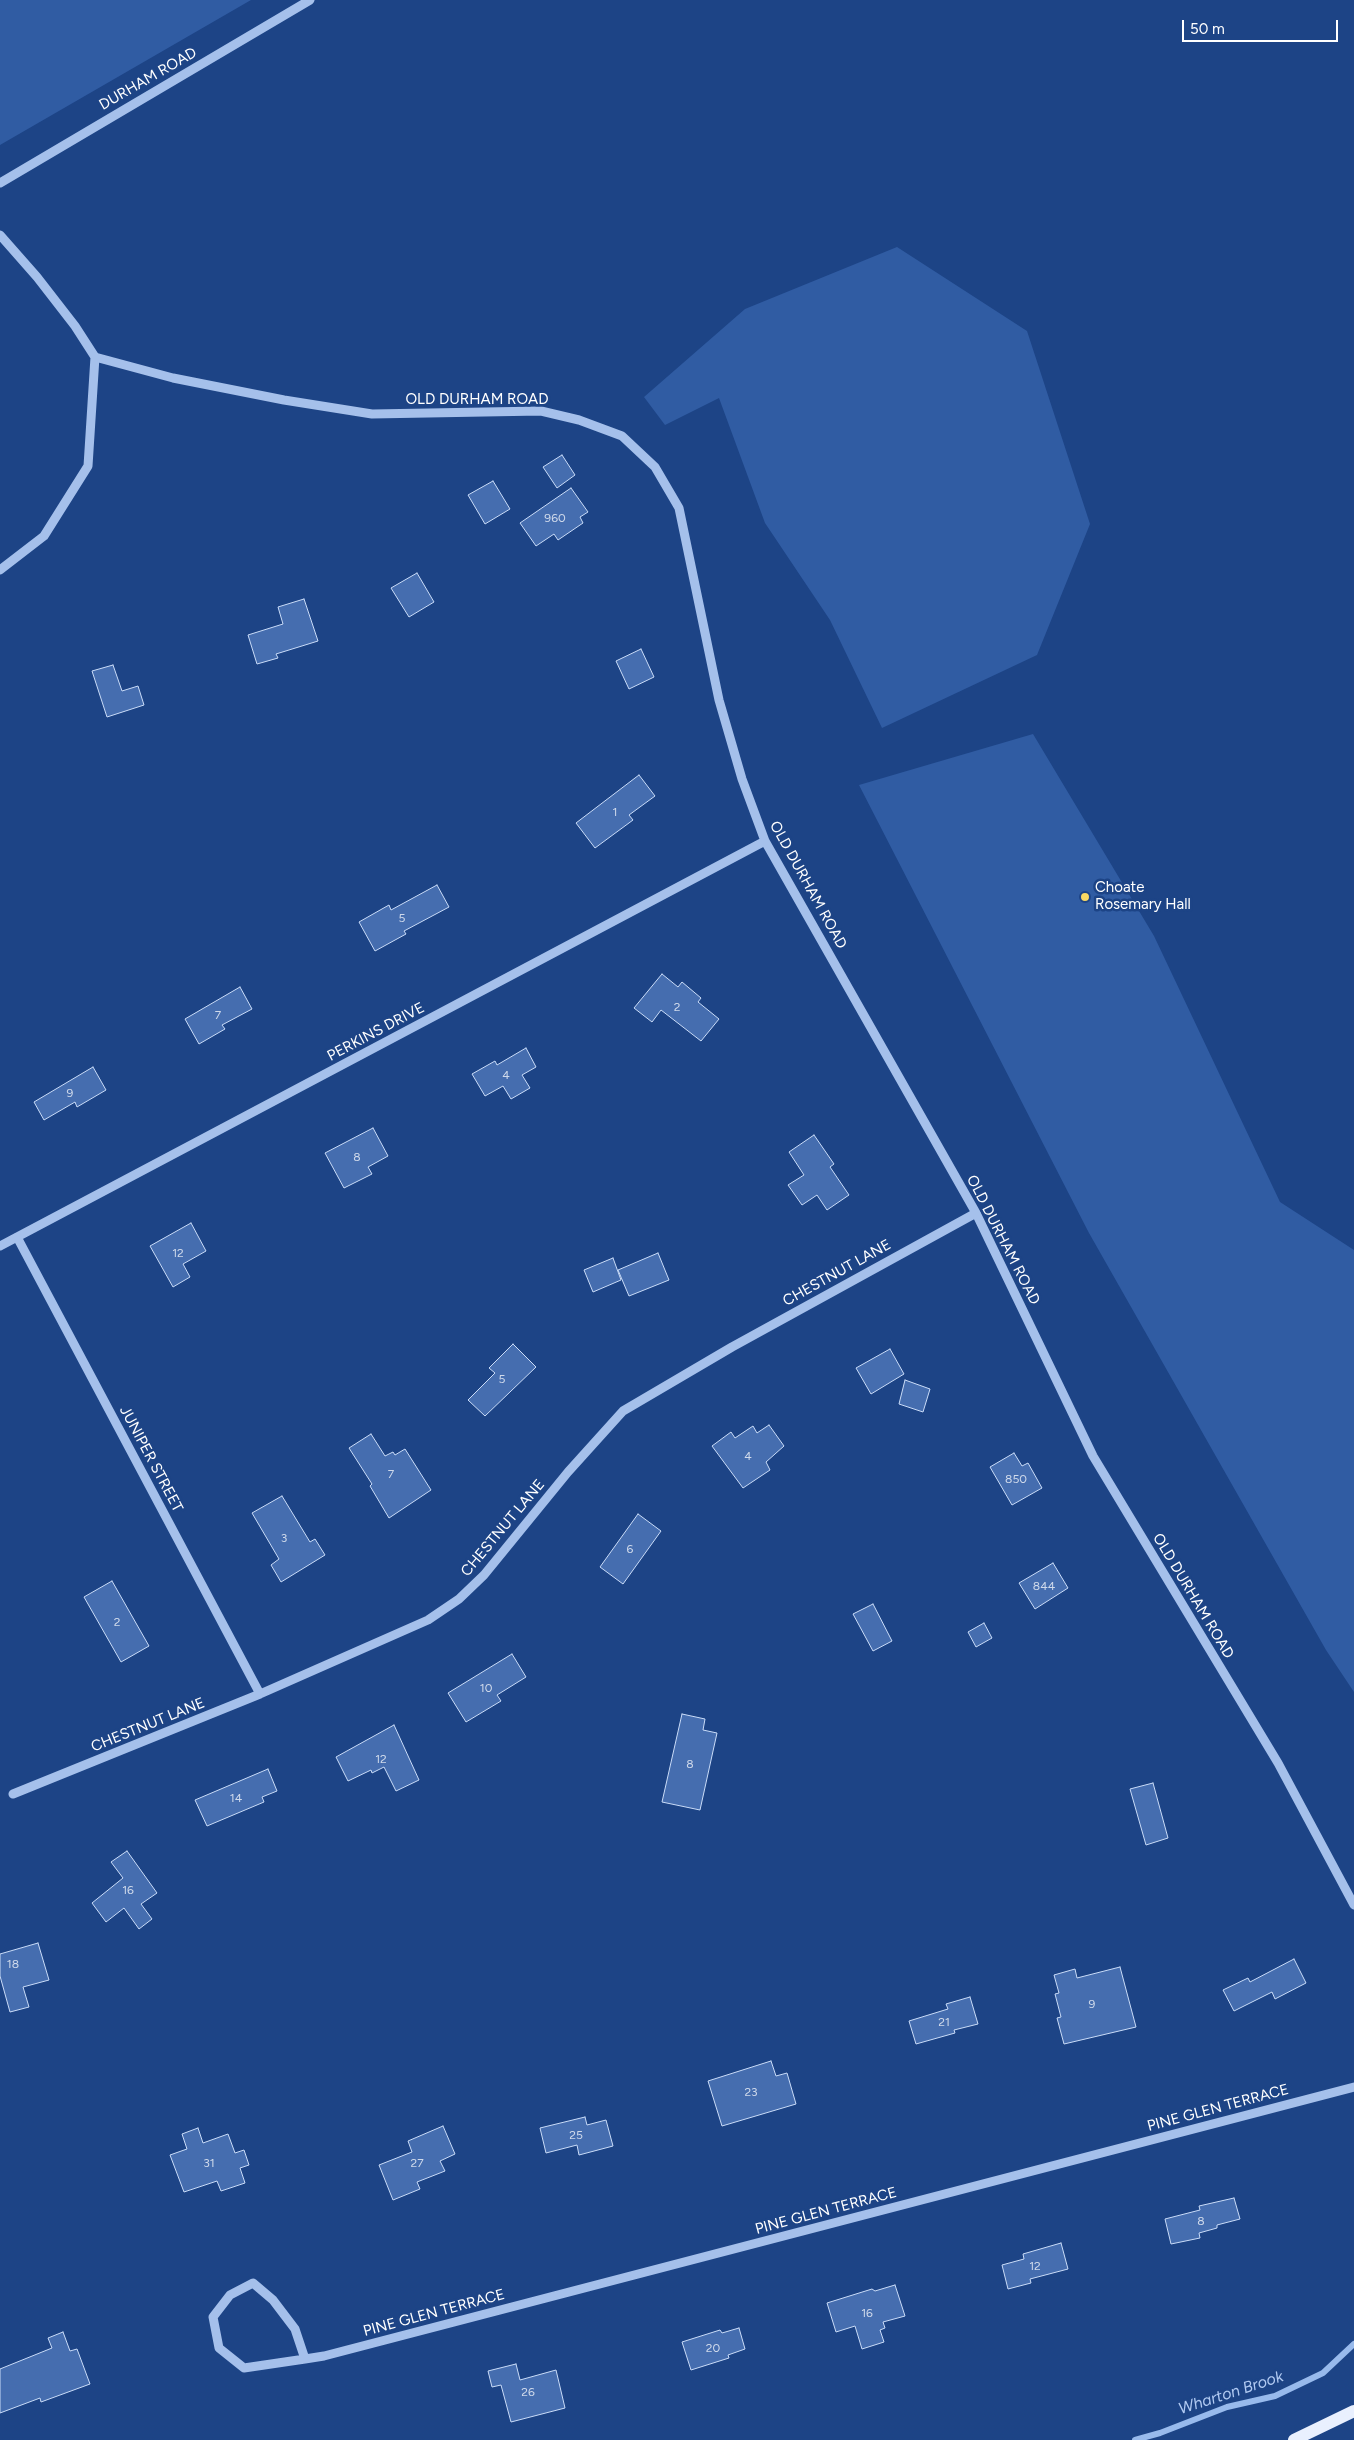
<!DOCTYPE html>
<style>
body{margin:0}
#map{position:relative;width:1354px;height:2440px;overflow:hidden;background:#1d4486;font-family:Figtree,sans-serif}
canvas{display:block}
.scale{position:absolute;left:1182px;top:20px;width:156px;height:22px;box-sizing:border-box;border:2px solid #fff;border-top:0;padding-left:6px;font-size:15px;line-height:18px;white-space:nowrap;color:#fff;-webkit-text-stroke:4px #1d4486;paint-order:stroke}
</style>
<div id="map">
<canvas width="1354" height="2440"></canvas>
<div class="scale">50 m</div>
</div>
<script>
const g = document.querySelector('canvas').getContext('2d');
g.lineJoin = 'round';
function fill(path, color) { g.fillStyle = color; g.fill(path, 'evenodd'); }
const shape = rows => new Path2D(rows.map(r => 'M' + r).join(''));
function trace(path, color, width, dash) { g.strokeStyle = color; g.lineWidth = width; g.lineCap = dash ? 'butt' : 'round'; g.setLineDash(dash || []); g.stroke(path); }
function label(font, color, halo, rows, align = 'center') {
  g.font = font + ' Figtree,sans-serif'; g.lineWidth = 5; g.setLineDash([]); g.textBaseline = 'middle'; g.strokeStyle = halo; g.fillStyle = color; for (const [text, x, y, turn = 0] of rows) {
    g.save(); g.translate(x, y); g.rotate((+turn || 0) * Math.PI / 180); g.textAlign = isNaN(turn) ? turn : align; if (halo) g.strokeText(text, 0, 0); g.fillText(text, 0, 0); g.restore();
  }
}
fill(shape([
 [0,0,251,0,0,145],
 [897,247,1027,331,1090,524,1037,655,882,728,830,620,765,523,719,398,665,425,644,397,745,309],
 [1033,734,1154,936,1280,1202,1354,1250,1354,1692,1326,1650,1089,1233,859,785]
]), '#305ca3');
trace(shape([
 [1135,2440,1160,2433,1227,2407,1275,2396,1323,2373,1354,2344]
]), '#98baec', 6);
const building = shape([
 [562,455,575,475,557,488,543,467,562,455],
 [493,481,510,509,485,524,468,495,493,481],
 [571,488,588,512,580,517,583,523,558,540,554,534,536,546,520,523,571,488],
 [417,573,434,602,409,617,391,588,417,573],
 [304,599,318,641,276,654,278,658,257,664,248,635,283,624,278,607,304,599],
 [641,649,654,677,629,689,616,661,641,649],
 [113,665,122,691,138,686,144,705,107,717,92,671,113,665],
 [639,775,655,796,629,815,633,820,595,848,576,823,639,775],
 [437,885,449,907,404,931,406,934,375,951,359,922,389,905,391,910,437,885],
 [662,974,678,987,682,982,701,998,698,1002,719,1019,701,1041,661,1010,652,1022,634,1008,662,974],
 [240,987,252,1009,222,1025,225,1029,199,1044,185,1019,240,987],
 [526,1048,536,1067,522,1075,530,1088,511,1099,503,1086,485,1096,472,1074,495,1061,497,1065,526,1048],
 [93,1067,106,1090,77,1107,75,1102,44,1120,34,1102,93,1067],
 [373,1128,388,1156,368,1167,372,1174,344,1188,325,1153,373,1128],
 [814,1135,834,1164,830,1167,849,1195,827,1210,817,1195,802,1205,788,1185,804,1175,789,1152,814,1135],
 [191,1223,206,1251,183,1264,190,1277,173,1287,150,1246,191,1223],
 [658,1253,669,1280,629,1296,618,1270,658,1253],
 [613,1258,621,1280,593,1292,584,1270,613,1258],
 [513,1344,536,1367,485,1416,468,1400,495,1373,489,1368,513,1344],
 [890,1349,904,1374,871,1394,856,1368,890,1349],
 [905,1380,930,1389,923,1412,899,1404,905,1380],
 [769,1425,784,1446,766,1462,770,1470,743,1488,712,1446,731,1432,735,1438,753,1426,757,1433,769,1425],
 [371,1434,385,1456,393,1452,395,1455,405,1449,431,1490,389,1518,370,1486,372,1484,349,1448,371,1434],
 [1014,1453,1022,1466,1028,1463,1042,1488,1012,1505,990,1467,1014,1453],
 [282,1496,310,1542,315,1539,325,1555,281,1582,271,1565,279,1559,252,1513,282,1496],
 [638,1514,661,1531,623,1584,600,1567,638,1514],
 [1053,1563,1068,1588,1035,1609,1019,1583,1053,1563],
 [112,1581,149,1646,121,1662,84,1597,112,1581],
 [873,1604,892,1641,873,1651,853,1614,873,1604],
 [984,1623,992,1638,976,1647,968,1632,984,1623],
 [512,1654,526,1677,497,1695,501,1701,466,1722,448,1693,512,1654],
 [682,1714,705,1719,703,1730,717,1733,700,1810,662,1802,682,1714],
 [394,1725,419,1780,396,1791,384,1767,372,1773,371,1770,348,1781,336,1757,394,1725],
 [268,1769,277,1791,262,1797,264,1802,207,1826,195,1800,268,1769],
 [1153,1783,1168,1838,1146,1845,1130,1789,1153,1783],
 [127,1851,157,1893,141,1904,152,1919,139,1929,124,1908,106,1922,92,1903,123,1878,111,1862,127,1851],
 [38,1943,49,1980,23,1987,29,2007,10,2012,0,1976,0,1954,38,1943],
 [1294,1959,1306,1983,1275,1999,1272,1992,1234,2011,1223,1990,1248,1978,1250,1982,1294,1959],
 [1120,1967,1136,2027,1064,2044,1057,2018,1061,2017,1055,1994,1059,1993,1054,1975,1075,1969,1077,1978,1120,1967],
 [970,1997,978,2024,954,2030,955,2033,916,2044,909,2021,948,2009,946,2004,970,1997],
 [771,2061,776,2076,787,2073,796,2104,722,2126,708,2081,771,2061],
 [585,2117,587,2125,606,2120,613,2146,579,2155,577,2145,546,2153,540,2128,585,2117],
 [443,2126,455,2154,440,2161,445,2171,417,2182,420,2189,393,2200,379,2165,412,2152,408,2141,443,2126],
 [198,2128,203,2143,228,2134,235,2153,244,2150,249,2165,240,2168,245,2183,221,2191,217,2181,184,2192,170,2155,187,2149,182,2134,198,2128],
 [1234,2198,1240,2219,1217,2225,1217,2228,1199,2233,1200,2238,1171,2244,1165,2219,1200,2210,1199,2206,1234,2198],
 [1061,2243,1068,2269,1030,2279,1031,2283,1008,2289,1002,2265,1024,2259,1023,2254,1061,2243],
 [895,2285,905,2316,883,2322,885,2328,880,2330,884,2342,862,2349,855,2326,836,2332,827,2303,872,2289,875,2291,895,2285],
 [739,2328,745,2349,728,2355,729,2358,691,2370,682,2342,720,2330,722,2333,739,2328],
 [63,2332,70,2351,77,2349,90,2384,41,2402,40,2398,0,2413,0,2369,52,2348,48,2338,63,2332],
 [516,2364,520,2380,556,2370,565,2408,511,2422,501,2385,492,2387,488,2371,516,2364]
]);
fill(building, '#456daf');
trace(building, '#cadcf8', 1);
trace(shape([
 [0,183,310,0],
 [0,235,37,277,75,326,95,357,173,378,284,400,372,414,541,411,579,420,622,436,655,467,679,508,719,700,742,779,765,841,976,1213,1093,1456,1278,1763,1354,1905],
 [0,570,44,536,88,466,95,357],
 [17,1237,260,1694],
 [0,1246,765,841],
 [13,1794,260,1694,428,1620,459,1599,484,1575,568,1472,623,1411,732,1347,976,1213],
 [305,2359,295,2329,273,2300,253,2283,230,2295,213,2317,219,2348,244,2368,305,2359,324,2356,1354,2087]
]), '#a5c0eb', 9);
trace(shape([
 [1294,2440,1354,2411]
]), '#e9f0fe', 12);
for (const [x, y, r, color] of [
 [1085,897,5,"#fad963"]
]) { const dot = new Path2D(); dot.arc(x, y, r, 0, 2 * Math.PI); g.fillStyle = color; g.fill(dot); trace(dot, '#1d4486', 2); }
label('12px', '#d0daeb', null, [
 ["960",555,518],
 ["1",615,812],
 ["5",402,918],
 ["2",677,1007],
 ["7",218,1015],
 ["4",506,1075],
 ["9",70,1093],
 ["8",357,1157],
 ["12",178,1253],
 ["5",502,1379],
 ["4",748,1456],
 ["7",391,1474],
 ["850",1016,1479],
 ["3",284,1538],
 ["6",630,1549],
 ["844",1044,1586],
 ["2",117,1622],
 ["10",486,1688],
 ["12",381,1759],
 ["8",690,1764],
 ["14",236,1798],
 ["16",128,1890],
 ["18",13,1964],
 ["9",1092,2004],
 ["21",944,2022],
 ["23",751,2092],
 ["25",576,2135],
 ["31",209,2163],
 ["27",417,2163],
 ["8",1201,2221],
 ["12",1035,2266],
 ["16",867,2313],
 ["20",713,2348],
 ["26",528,2392]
]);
label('15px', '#fff', '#1d4486', [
 ["DURHAM ROAD",148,79,-30],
 ["OLD DURHAM ROAD",477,400],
 ["OLD DURHAM ROAD",808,885,61],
 ["PERKINS DRIVE",376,1032,-28],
 ["OLD DURHAM ROAD",1003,1240,63],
 ["CHESTNUT LANE",837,1273,-29],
 ["JUNIPER STREET",151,1459,62],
 ["CHESTNUT LANE",503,1528,-50],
 ["OLD DURHAM ROAD",1193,1596,59],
 ["CHESTNUT LANE",148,1725,-22],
 ["PINE GLEN TERRACE",1218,2108,-15],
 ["PINE GLEN TERRACE",826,2211,-15],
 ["PINE GLEN TERRACE",434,2313,-15]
]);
label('15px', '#fff', '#1d4486', [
 ["Choate",1095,888],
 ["Rosemary Hall",1095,905]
], 'left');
label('italic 16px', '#b1caf2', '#1d4486', [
 ["Wharton Brook",1231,2393,-18]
]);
</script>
